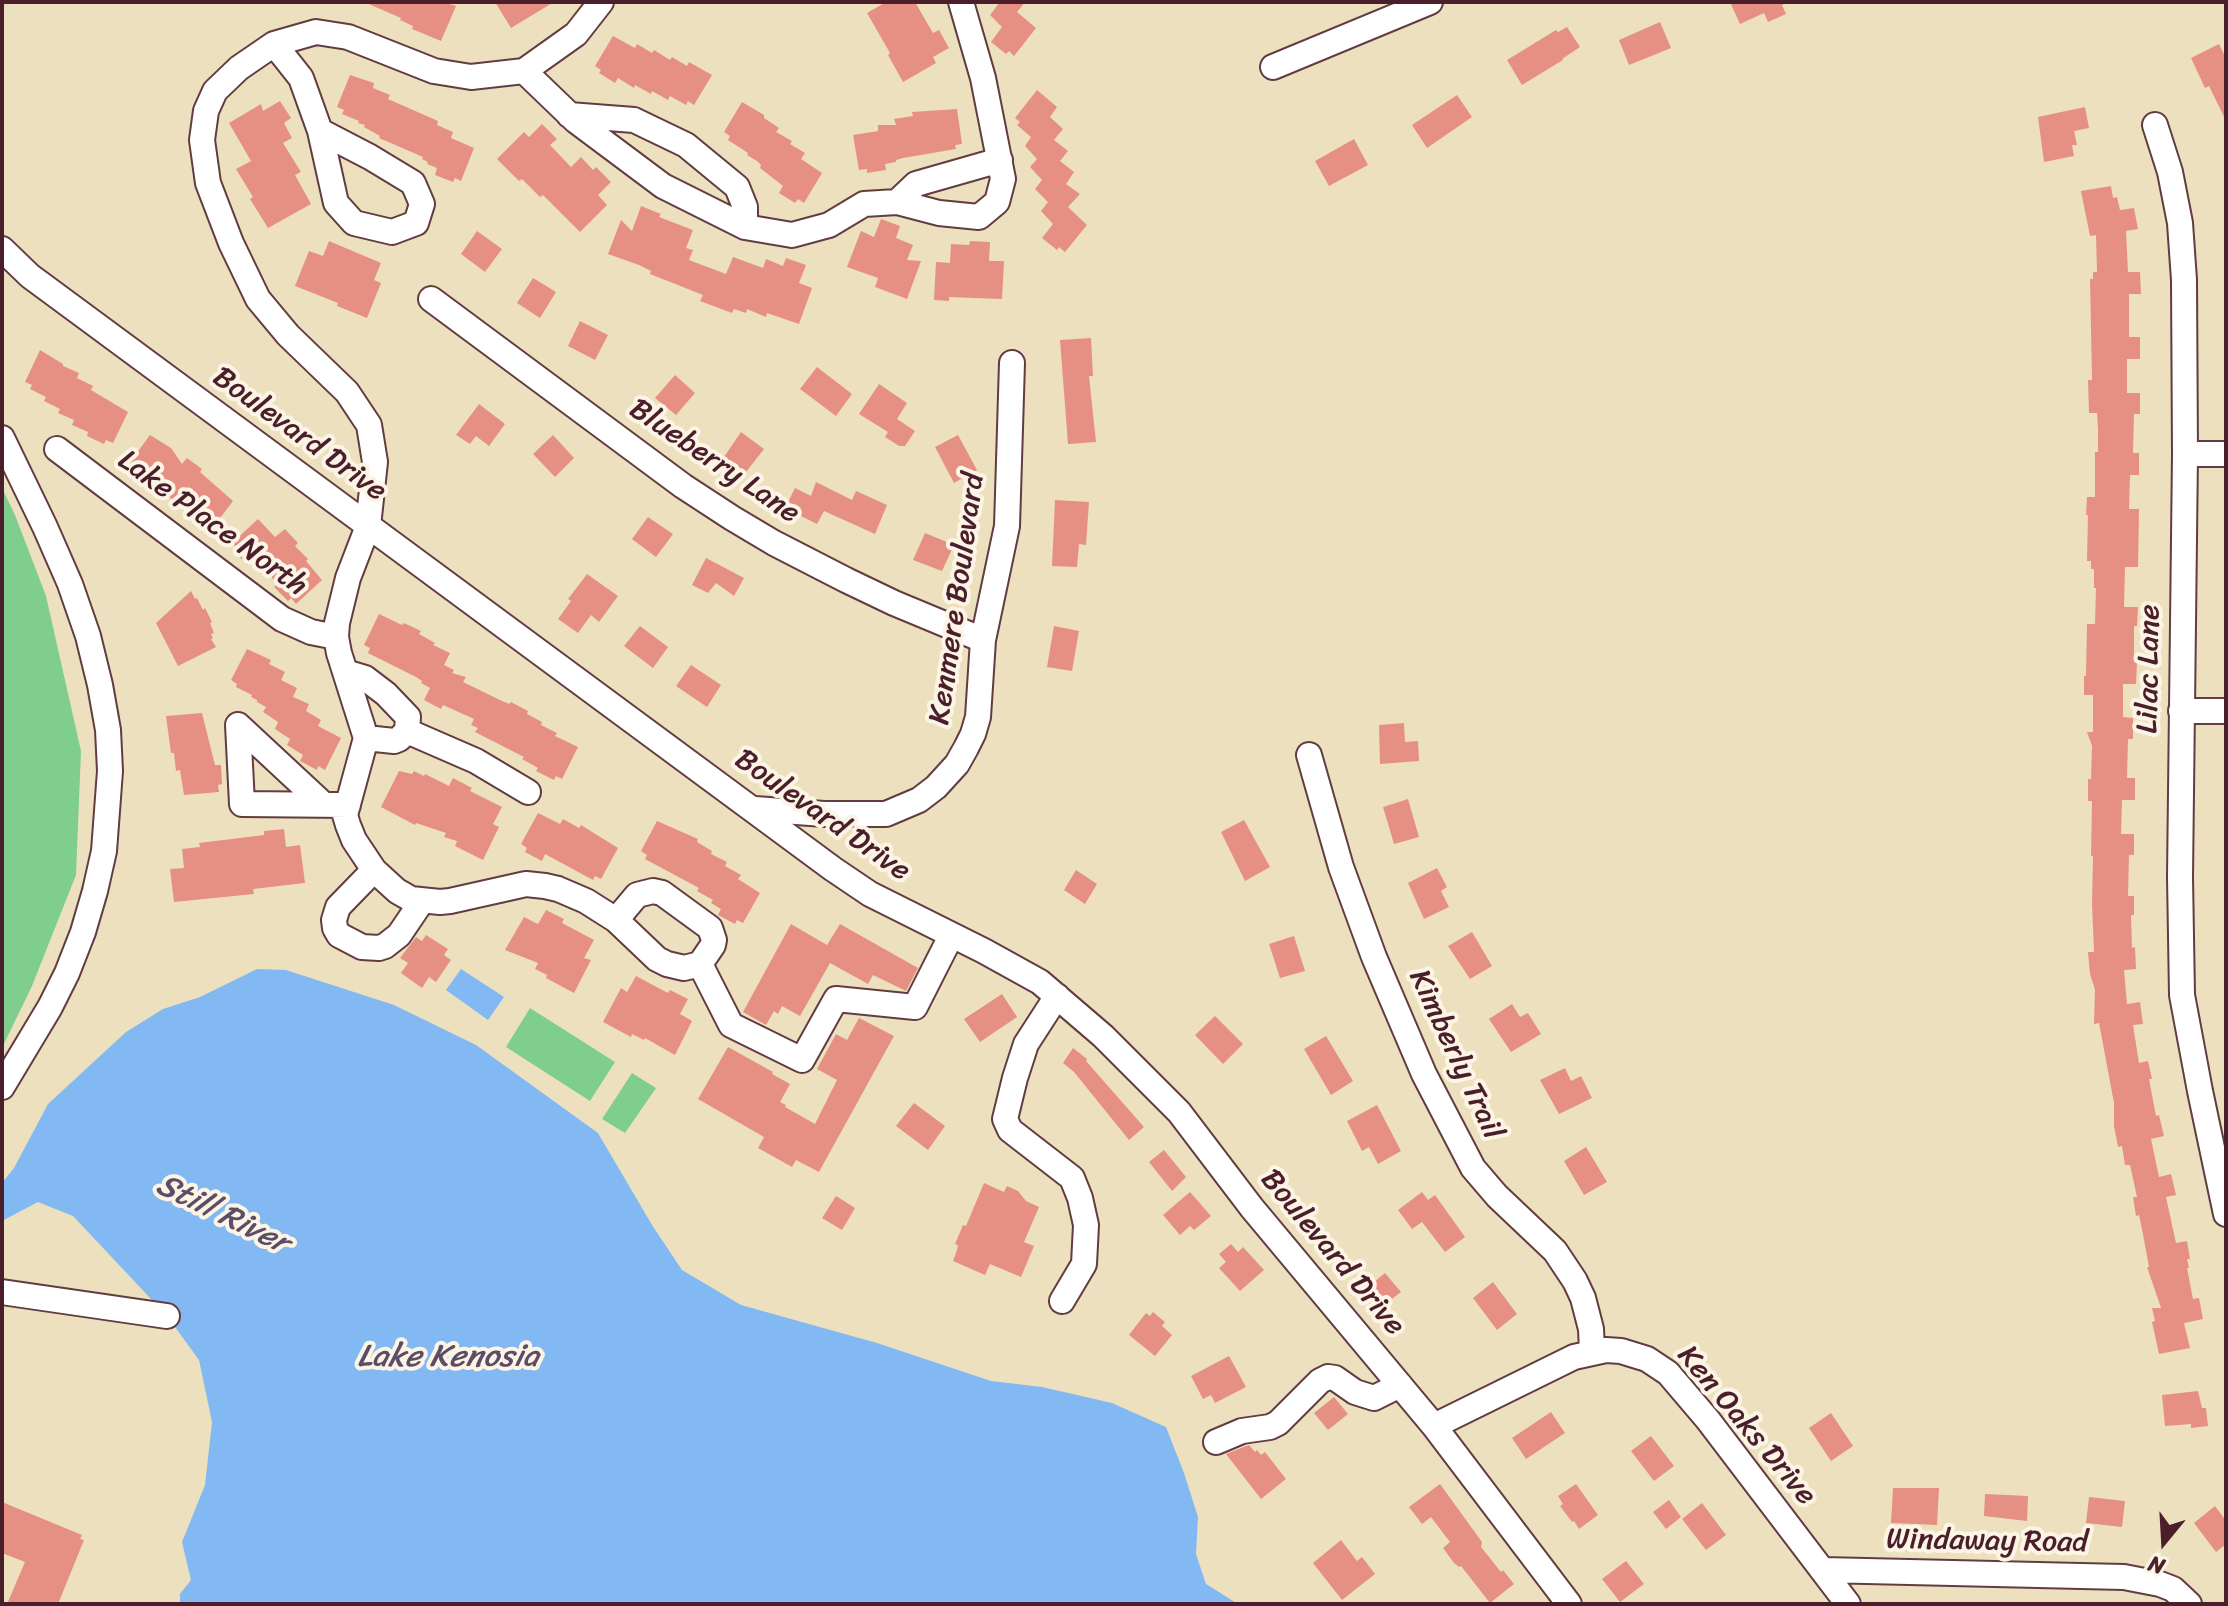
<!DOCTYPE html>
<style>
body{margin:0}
#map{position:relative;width:2228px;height:1606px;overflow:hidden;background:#ede0bf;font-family:Sriracha,sans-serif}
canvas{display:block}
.frame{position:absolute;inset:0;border:4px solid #4a1f2b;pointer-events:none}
.north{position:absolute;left:2124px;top:1502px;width:80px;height:80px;-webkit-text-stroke:6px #fcf5e5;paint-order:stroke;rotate:198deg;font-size:22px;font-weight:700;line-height:32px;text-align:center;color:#4a1f2b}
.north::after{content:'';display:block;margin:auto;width:28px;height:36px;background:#4a1f2b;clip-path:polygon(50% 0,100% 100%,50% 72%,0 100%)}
</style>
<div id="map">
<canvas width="2228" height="1606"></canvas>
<div class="frame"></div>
<div class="north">N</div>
</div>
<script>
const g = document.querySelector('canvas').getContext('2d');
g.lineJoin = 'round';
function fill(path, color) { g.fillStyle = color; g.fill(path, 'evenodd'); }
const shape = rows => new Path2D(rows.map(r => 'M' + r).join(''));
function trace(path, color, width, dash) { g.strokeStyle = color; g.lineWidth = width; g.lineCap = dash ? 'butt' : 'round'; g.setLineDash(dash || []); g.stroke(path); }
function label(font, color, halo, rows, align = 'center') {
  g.font = font + ' Sriracha,sans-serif'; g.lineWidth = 8; g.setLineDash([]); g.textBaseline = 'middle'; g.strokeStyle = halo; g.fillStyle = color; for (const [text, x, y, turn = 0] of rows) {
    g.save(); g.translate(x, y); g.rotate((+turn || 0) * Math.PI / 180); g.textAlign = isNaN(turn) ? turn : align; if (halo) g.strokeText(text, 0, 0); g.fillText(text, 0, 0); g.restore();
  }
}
fill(shape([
 [2,488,15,515,46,596,81,751,76,875,32,986,2,1048],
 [530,1008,615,1062,590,1101,506,1047],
 [632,1073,656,1088,625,1133,602,1119]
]), '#80ce8d');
fill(shape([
 [257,969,286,970,394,1005,476,1045,598,1133,652,1225,682,1270,741,1305,877,1343,991,1381,1042,1387,1112,1403,1166,1427,1184,1473,1198,1517,1196,1554,1206,1584,1238,1604,180,1604,180,1594,191,1580,182,1542,205,1485,212,1422,199,1360,167,1316,73,1216,38,1202,2,1221,2,1183,14,1168,48,1104,126,1032,163,1009,200,997],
 [461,969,504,997,488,1020,446,990]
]), '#83b9f2');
fill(shape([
 [364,2,443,2,456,6,441,41,412,29,413,26,400,20,401,18],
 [495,2,554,2,511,28],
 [886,2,915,2,933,33,939,30,949,48,933,57,936,63,903,82,888,55,890,53,867,13],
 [1000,2,1025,2,1017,12,1036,28,1014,56,1009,51,1006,54,991,42,1002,27,990,15],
 [1730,2,1787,2,1782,5,1786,14,1768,22,1764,13,1740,24],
 [1660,22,1671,48,1629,65,1619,40],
 [1567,27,1580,47,1562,59,1563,60,1522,85,1507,60,1556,30,1558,32],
 [613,36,635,48,637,44,652,53,654,50,670,60,672,57,687,66,689,62,712,75,694,105,688,101,686,105,670,96,668,100,652,91,651,94,635,85,634,88,618,78,615,83,599,73,601,70,595,66],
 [2219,44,2226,58,2226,121,2209,86,2205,88,2191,58],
 [350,75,374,83,373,88,390,95,388,99,438,121,437,125,453,132,451,138,474,148,461,181,455,178,453,182,435,175,437,168,427,164,428,162,422,159,423,157,379,138,380,136,364,127,365,125,358,123,359,121,342,114,344,110,337,107],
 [1037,90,1057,107,1050,117,1063,129,1054,140,1068,151,1060,161,1074,172,1066,184,1080,194,1068,207,1087,225,1065,252,1059,247,1057,250,1042,238,1053,224,1041,211,1048,202,1035,189,1042,180,1030,167,1037,159,1025,146,1031,137,1017,125,1020,122,1015,118],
 [1457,95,1472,117,1427,148,1412,125],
 [280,101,291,118,284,123,292,138,283,143,301,172,295,175,311,204,268,228,250,199,253,197,236,169,251,161,229,123,261,104,263,111],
 [742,102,764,115,764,118,779,128,776,132,792,141,790,144,805,153,801,159,822,173,804,203,798,199,795,203,779,193,783,186,760,168,761,165,757,161,747,155,748,153,728,140,730,136,724,132],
 [2085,107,2089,128,2074,131,2077,145,2072,145,2074,156,2044,162,2038,117],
 [957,109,962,144,955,145,956,149,903,158,896,160,896,162,885,164,886,170,867,173,867,169,859,170,853,135,878,131,878,125,896,125,894,119,913,116,912,112],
 [542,124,557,139,550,145,571,167,581,157,593,170,596,167,611,182,598,195,607,205,580,232,543,195,540,197,522,179,519,181,497,159,524,132,529,137],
 [1354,139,1368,165,1329,186,1315,161],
 [2111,186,2113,198,2117,197,2120,210,2134,208,2138,229,2126,231,2128,272,2140,272,2141,294,2129,294,2129,337,2140,337,2140,359,2127,359,2127,393,2140,393,2140,414,2134,414,2133,453,2139,453,2139,475,2130,475,2129,509,2139,509,2138,567,2125,567,2124,607,2138,607,2137,626,2134,626,2134,662,2137,662,2136,684,2123,684,2123,717,2133,718,2133,739,2128,739,2127,778,2135,778,2135,800,2122,800,2121,834,2134,834,2134,855,2129,855,2128,896,2134,896,2134,915,2131,915,2132,948,2135,947,2136,969,2124,970,2127,1004,2140,1002,2143,1024,2133,1025,2139,1063,2148,1061,2152,1079,2149,1079,2156,1116,2159,1115,2164,1136,2151,1139,2159,1177,2171,1174,2176,1195,2166,1197,2176,1243,2187,1241,2190,1259,2187,1259,2189,1268,2187,1268,2193,1299,2199,1298,2203,1319,2184,1323,2190,1348,2159,1354,2152,1322,2155,1321,2152,1308,2161,1308,2147,1267,2149,1267,2142,1229,2139,1215,2136,1216,2133,1197,2137,1197,2130,1165,2125,1165,2122,1146,2118,1147,2114,1126,2114,1103,2099,1023,2094,1024,2095,990,2090,974,2088,952,2094,952,2092,904,2093,856,2091,856,2092,801,2088,801,2088,779,2091,779,2092,746,2087,732,2093,732,2093,695,2084,695,2084,676,2086,676,2087,624,2095,624,2096,588,2094,588,2094,569,2091,569,2091,561,2087,561,2088,515,2086,515,2087,497,2095,497,2095,452,2098,452,2098,429,2097,413,2089,413,2088,380,2092,380,2090,279,2093,279,2093,272,2097,272,2096,235,2090,236,2081,191],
 [641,206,661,214,659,217,693,230,686,248,693,250,689,260,726,274,733,257,763,268,766,259,783,266,786,258,806,265,799,283,812,288,799,324,767,313,766,317,747,309,746,313,734,309,732,313,700,301,703,295,650,274,651,271,639,265,608,254,621,220,632,231],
 [881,219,900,226,896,238,913,245,907,260,921,261,907,299,875,287,878,278,847,267,861,231,874,237],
 [477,231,502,249,485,272,461,254],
 [329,241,381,263,374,280,381,283,367,318,337,306,338,303,295,286,309,251,323,256],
 [970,241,990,242,989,261,1004,261,1002,299,949,297,949,301,934,300,936,262,950,263,951,244,969,245],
 [533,278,556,292,540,318,517,303],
 [580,321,608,335,595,360,568,346],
 [1091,338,1093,376,1089,376,1096,442,1068,444,1060,340],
 [40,350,63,364,63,366,79,373,77,378,93,386,91,390,128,412,113,443,106,440,104,444,87,436,88,432,72,425,74,420,58,413,60,409,44,401,46,397,30,389,32,385,25,382],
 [817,367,852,394,836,416,800,389],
 [675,375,695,393,676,415,655,398],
 [879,384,907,403,897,419,915,431,905,446,899,446,885,437,888,432,859,414],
 [479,404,505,424,489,446,476,436,470,444,456,435],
 [741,432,764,449,746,472,724,457],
 [150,435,171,448,182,464,187,458,202,469,200,472,233,501,212,529,206,524,203,528,188,517,190,514,176,502,132,471,135,467,130,462],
 [553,435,574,458,555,477,533,454],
 [958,435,977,470,954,483,935,447],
 [816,482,852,500,856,491,887,505,875,534,824,511,817,524,785,508,795,488,811,496],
 [1055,500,1089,502,1086,545,1079,544,1077,567,1052,566],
 [648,517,673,534,656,557,632,539],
 [258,519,275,537,285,529,298,543,295,546,308,559,306,561,322,580,296,604,291,598,288,601,274,587,278,584,254,559,247,565,234,551,238,548,232,543],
 [925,533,954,545,942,571,913,560],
 [706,558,744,578,734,596,716,583,708,593,692,585],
 [587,574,618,596,599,622,591,615,578,633,558,619,571,601,568,599],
 [191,591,195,599,197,598,203,610,205,608,212,622,210,623,214,633,211,634,213,638,211,639,216,647,178,666,156,623],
 [379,614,402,625,404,623,421,631,419,634,435,643,433,645,450,653,444,665,454,670,452,673,466,677,463,682,500,700,509,704,511,702,528,711,527,714,542,722,541,725,557,733,555,736,578,747,562,779,556,776,554,780,536,771,538,768,522,759,524,757,475,732,478,728,471,725,474,719,443,705,441,709,424,700,430,688,421,683,422,681,416,677,368,653,370,648,364,645],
 [640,626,668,647,653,668,624,646],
 [1054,626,1079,631,1072,671,1047,667],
 [247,649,271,660,269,664,285,672,281,680,297,688,293,697,309,704,306,711,321,720,318,726,341,738,325,770,318,766,317,770,300,761,303,755,287,745,290,739,275,729,278,722,263,712,266,707,257,702,257,700,251,697,252,695,236,687,237,684,231,680],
 [691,665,721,685,707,707,676,686],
 [202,713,215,765,221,765,222,784,218,785,219,792,184,795,180,770,176,771,174,753,171,753,166,716],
 [1404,723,1405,742,1418,741,1419,761,1380,764,1379,725],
 [399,771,412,774,414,771,424,776,425,774,449,786,453,778,472,788,470,791,502,807,493,824,499,827,483,860,455,846,457,841,444,837,446,833,416,823,415,825,381,807],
 [1408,799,1419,837,1394,844,1383,807],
 [538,813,560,824,563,819,579,828,581,825,618,848,601,879,595,876,593,880,545,854,542,861,525,852,527,848,521,844],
 [1244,820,1270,867,1245,881,1221,832],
 [657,821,698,839,697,842,712,851,711,854,727,862,725,866,741,875,738,879,760,893,743,923,737,920,735,924,718,915,721,909,711,903,713,900,697,891,699,888,645,859,647,855,641,851],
 [284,829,286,847,300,845,305,883,253,889,254,894,174,902,170,869,184,868,182,849,200,847,199,843,264,835,264,831],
 [1437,868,1447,887,1441,891,1449,907,1424,919,1408,883],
 [1076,870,1097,884,1085,904,1064,890],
 [546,910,564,919,562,923,594,940,584,958,591,960,574,993,546,978,547,975,535,969,538,963,505,950,524,917,538,924],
 [791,924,827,945,840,924,918,968,906,991,873,975,868,984,830,963,800,1016,782,1006,778,1014,774,1011,766,1025,743,1012],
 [1472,932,1492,966,1470,979,1448,946],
 [426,935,448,949,444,955,451,960,436,982,429,977,422,988,401,973,408,963,400,958,416,937,422,941],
 [1294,936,1305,971,1280,978,1269,944],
 [636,976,668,993,670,990,688,999,680,1014,692,1021,675,1055,645,1038,644,1040,632,1034,631,1037,603,1022,621,988,627,992],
 [1002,994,1017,1017,980,1042,964,1019],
 [1512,1004,1520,1017,1528,1013,1541,1034,1511,1052,1489,1019],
 [1215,1016,1243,1044,1223,1064,1195,1035],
 [859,1018,894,1036,819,1172,796,1160,792,1167,758,1148,764,1137,698,1099,728,1047,773,1072,772,1074,790,1084,780,1102,786,1105,785,1107,815,1124,837,1080,817,1069,836,1034,847,1040],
 [1326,1036,1353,1081,1331,1095,1304,1049],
 [1073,1048,1087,1059,1086,1061,1144,1127,1129,1140,1074,1072,1063,1063],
 [1565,1068,1571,1081,1581,1076,1592,1098,1559,1114,1540,1080],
 [914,1103,945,1126,928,1150,896,1126],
 [1377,1105,1401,1151,1378,1164,1369,1147,1362,1151,1347,1121],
 [1586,1147,1607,1182,1584,1195,1564,1161],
 [1164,1150,1186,1177,1172,1191,1149,1162],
 [984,1183,1004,1192,1007,1186,1018,1191,1026,1201,1039,1207,1024,1242,1034,1246,1021,1277,990,1264,985,1275,953,1261,957,1250,958,1245,955,1244,963,1225,966,1226],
 [1190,1192,1211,1216,1194,1230,1190,1226,1180,1235,1163,1215],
 [1422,1192,1428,1200,1435,1195,1465,1237,1445,1252,1422,1222,1412,1229,1398,1210],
 [836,1196,855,1208,842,1230,822,1218],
 [1231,1244,1238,1252,1243,1247,1264,1270,1240,1291,1219,1268,1226,1262,1219,1254],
 [1385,1273,1401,1292,1384,1305,1368,1287],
 [1493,1282,1517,1314,1497,1330,1473,1298],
 [1153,1312,1165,1322,1162,1326,1172,1335,1155,1356,1129,1335,1146,1313,1150,1316],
 [1229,1356,1246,1387,1215,1403,1211,1395,1203,1399,1191,1376],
 [2198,1391,2202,1408,2206,1408,2208,1426,2191,1428,2191,1424,2165,1426,2162,1395],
 [1334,1397,1348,1414,1328,1430,1314,1413],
 [1551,1412,1565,1433,1526,1459,1512,1438],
 [1831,1413,1853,1446,1831,1461,1809,1428],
 [1651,1436,1674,1466,1654,1481,1631,1451],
 [1249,1445,1255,1452,1257,1450,1261,1455,1265,1452,1286,1479,1261,1499,1226,1454],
 [1440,1484,1482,1542,1481,1547,1501,1572,1503,1570,1514,1584,1490,1603,1461,1566,1459,1567,1454,1563,1443,1548,1450,1542,1431,1517,1422,1524,1409,1507],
 [1576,1484,1598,1515,1579,1529,1574,1521,1572,1522,1560,1506,1563,1504,1558,1496],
 [1893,1488,1939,1488,1937,1525,1891,1523],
 [1985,1494,2028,1496,2027,1521,1984,1516],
 [2089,1497,2125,1501,2122,1527,2086,1523],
 [1669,1500,1681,1517,1666,1529,1653,1512],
 [2,1502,82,1535,80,1539,84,1540,58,1604,7,1604,25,1562,2,1553],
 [1702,1503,1726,1535,1706,1550,1682,1519],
 [2215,1506,2226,1521,2226,1544,2216,1552,2194,1523],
 [1341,1540,1357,1561,1362,1557,1375,1574,1342,1600,1313,1563],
 [1626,1561,1644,1584,1620,1602,1602,1579]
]), '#e69083');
const minor = shape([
 [601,2,576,34,524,71,471,77,434,71,348,37,316,32,274,44,239,68,215,91,206,111,202,140,208,183,231,243,258,299,288,335,347,392,369,425,375,462,368,526,348,578,337,623,336,637,339,653,366,738,345,815,348,825,354,840,374,870,397,891,411,899,440,902,450,901,526,884,545,886,558,889,586,901,616,920,657,959,667,964,684,968,700,964,731,1025,802,1060,836,999,915,1007,951,936],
 [274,44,301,78,320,131,336,203,354,223,392,232,416,223,422,204,413,183,370,157,320,131],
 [1273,67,1430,2],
 [524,71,576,121,663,186,745,227,792,235,829,225,864,204,897,202,939,213,979,217,997,202,1003,179,983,78,961,2],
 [569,115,634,120,686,145,737,187,745,207,745,227],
 [2155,125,2170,172,2180,223,2184,280,2185,454,2180,877,2182,995,2200,1091,2226,1214],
 [897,202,916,184,1000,160],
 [2,249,30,276,49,290,833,869,870,894,984,951,1040,982,1103,1036,1179,1112,1252,1208,1434,1426,1569,1604],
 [431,299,683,486,732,518,774,543,846,580,894,603,983,640],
 [2,438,45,527,70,584,88,636,100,685,108,730,110,771,104,851,95,891,83,932,67,973,50,1007,2,1087],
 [57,449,282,619,311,632,336,637],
 [2185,454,2226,454],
 [345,672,365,678,386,694,408,717,407,731,399,739,394,741,366,738],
 [2181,711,2226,711],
 [407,731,476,761,528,792],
 [1309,755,1341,867,1374,957,1424,1074,1473,1168,1497,1196,1555,1251,1575,1281,1583,1298,1591,1329,1592,1351],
 [323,804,238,725,242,804,348,805],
 [755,809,824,814,886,814,919,800,936,787,957,764,966,748,973,734,978,717,983,640,1007,526,1012,363],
 [374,870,338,907,334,920,335,928,339,935,362,947,379,948,385,946,399,935,422,901],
 [616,920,637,895,653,891,662,893,710,928,714,940,713,945,700,964],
 [1057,996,1026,1044,1015,1078,1005,1119,1010,1130,1072,1178,1080,1198,1086,1225,1084,1264,1062,1301],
 [2,1292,167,1316],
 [1434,1426,1574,1357,1606,1350,1621,1351,1647,1359,1668,1373,1708,1420,1848,1604],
 [1216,1442,1242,1431,1270,1427,1278,1423,1320,1381,1328,1377,1335,1378,1355,1392,1374,1398,1400,1385],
 [1823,1570,2124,1577,2160,1584,2173,1589,2189,1604]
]);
trace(minor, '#623c41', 28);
trace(minor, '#fff', 24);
label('30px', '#4a1f2b', '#fcf5e5', [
 ["Boulevard Drive",299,435,36],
 ["Blueberry Lane",714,462,34],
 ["Lake Place North",212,524,36],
 ["Kenmere Boulevard",958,599,-82],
 ["Lilac Lane",2150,669,-89],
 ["Boulevard Drive",822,816,35],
 ["Kimberly Trail",1455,1055,65],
 ["Boulevard Drive",1332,1253,50],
 ["Ken Oaks Drive",1746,1426,50],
 ["Windaway Road",1987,1542,1]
]);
label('italic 32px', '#5b4d67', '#fcf5e5', [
 ["Still River",222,1215,26],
 ["Lake Kenosia",448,1358]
]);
</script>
